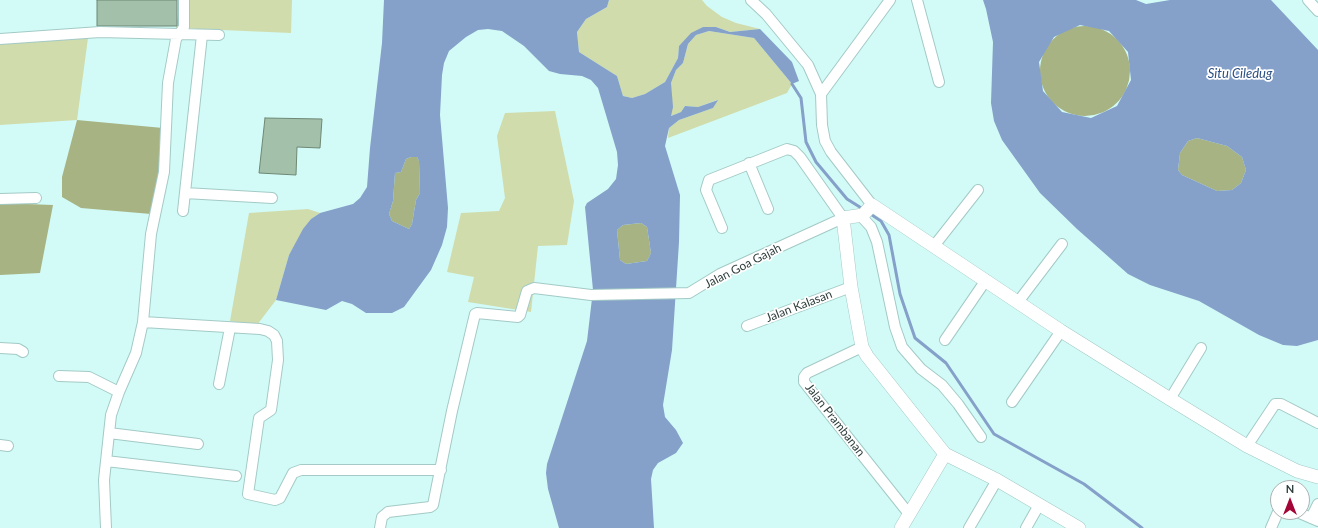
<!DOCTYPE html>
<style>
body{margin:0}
#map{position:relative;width:1318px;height:528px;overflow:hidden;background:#d2fbf7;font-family:Lato,sans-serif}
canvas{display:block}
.north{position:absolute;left:1270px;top:480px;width:40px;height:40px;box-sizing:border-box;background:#fff;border:1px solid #abb1b1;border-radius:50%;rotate:0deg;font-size:11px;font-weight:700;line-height:16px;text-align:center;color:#2d3d3c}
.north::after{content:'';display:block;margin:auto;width:14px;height:18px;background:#a30536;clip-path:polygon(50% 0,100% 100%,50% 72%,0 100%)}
</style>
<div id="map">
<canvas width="1318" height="528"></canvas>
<div class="north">N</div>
</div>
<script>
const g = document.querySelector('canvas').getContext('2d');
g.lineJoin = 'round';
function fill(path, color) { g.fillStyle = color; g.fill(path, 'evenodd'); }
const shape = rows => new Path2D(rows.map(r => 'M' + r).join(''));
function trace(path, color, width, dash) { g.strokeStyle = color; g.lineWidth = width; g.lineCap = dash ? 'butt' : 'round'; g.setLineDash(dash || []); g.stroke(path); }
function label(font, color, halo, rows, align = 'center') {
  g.font = font + ' Lato,sans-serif'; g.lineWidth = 3.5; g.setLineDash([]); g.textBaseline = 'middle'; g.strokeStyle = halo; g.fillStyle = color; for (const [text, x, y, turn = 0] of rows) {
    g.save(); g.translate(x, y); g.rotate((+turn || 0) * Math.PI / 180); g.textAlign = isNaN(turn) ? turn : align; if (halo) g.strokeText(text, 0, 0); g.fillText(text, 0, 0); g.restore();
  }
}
fill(shape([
 [180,0,292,0,291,33,176,28],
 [609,0,702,0,707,6,722,17,736,23,760,29,730,32,716,27,703,27,679,46,678,58,665,82,645,94,632,98,623,96,617,76,579,52,577,32,586,19,607,7],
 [709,31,754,38,792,84,787,93,668,138,669,128,679,120,713,108,717,100,698,107,685,106,681,112,671,116,671,83,676,70,683,63,688,44,696,35],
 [88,38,77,120,0,125,0,39],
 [555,111,574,201,567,245,538,246,531,312,468,302,474,277,447,272,461,213,499,211,505,198,497,136,505,113],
 [308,209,320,213,311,219,289,255,276,300,257,325,230,321,249,213]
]), '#d0dcab');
fill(shape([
 '1040 71a45 45 0 1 1 90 0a45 45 0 1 1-90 0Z',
 [77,120,163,128,163,175,151,214,81,208,62,197,62,177],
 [1197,138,1227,146,1242,157,1246,170,1241,183,1232,190,1217,191,1182,175,1178,170,1180,153,1188,141],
 [411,157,417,157,419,161,420,193,416,200,412,224,409,229,392,221,389,214,393,201,395,173,401,172,406,159],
 [0,203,53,205,40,273,0,275],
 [641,223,647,227,651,253,647,261,626,264,620,260,617,230,623,225]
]), '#a7b383');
fill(shape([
 [384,0,609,0,607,7,586,19,577,32,579,52,617,76,623,96,632,98,645,94,665,82,678,58,679,46,691,33,703,27,716,27,730,32,760,29,792,62,799,81,792,84,754,38,709,31,696,35,688,44,683,63,676,70,671,83,673,107,671,116,681,112,685,106,698,107,718,100,713,108,679,120,669,128,665,146,680,195,679,242,672,350,663,405,665,417,676,430,683,443,676,453,658,463,653,470,651,479,654,528,559,528,548,489,546,473,547,464,587,341,593,290,585,207,587,203,608,189,616,179,618,165,617,152,598,88,591,80,582,76,560,74,549,71,524,46,502,31,488,29,478,30,466,37,449,51,444,63,442,75,440,115,448,208,447,227,442,245,431,270,404,307,392,313,366,313,352,304,342,301,326,310,276,300,289,255,303,229,311,219,320,213,353,204,360,198,367,187,370,148,382,43],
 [411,157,417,157,419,161,420,193,416,200,412,224,409,229,392,221,389,214,393,201,395,173,401,172,406,159],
 [641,223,647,227,651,253,647,261,626,264,620,260,617,230,623,225],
 [983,0,1136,0,1146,4,1170,0,1271,0,1318,50,1318,340,1297,346,1283,345,1259,335,1199,301,1150,285,1128,274,1077,229,1040,193,1002,140,994,121,991,103,993,42,986,9],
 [1080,25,1109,31,1128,52,1131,80,1117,106,1091,118,1062,112,1043,91,1039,62,1054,37],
 [1197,138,1227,146,1242,157,1246,170,1241,183,1232,190,1217,191,1182,175,1178,170,1180,153,1188,141]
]), '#85a0c9');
trace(shape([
 [792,84,801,98,806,142,816,162,847,199,863,209],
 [869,213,881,221,889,235,900,294,915,338,946,363,994,434,1084,484,1142,528]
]), '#85a0c9', 3);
const building = shape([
 [97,0,177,0,177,26,97,26,97,0],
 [265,118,322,119,320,148,297,147,296,175,259,173,265,118]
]);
fill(building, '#a3c0ab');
trace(building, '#6d8875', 1);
const minor = shape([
 [751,0,766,14,808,65,821,94,822,125,825,141,831,152,872,205],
 [917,0,939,82],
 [1308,0,1318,11],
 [0,39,100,32,219,35],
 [821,94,890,0],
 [749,163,768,209],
 [185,193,272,198],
 [0,199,36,198],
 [183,211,202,35],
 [860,215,871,227,877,242,895,327,902,347,921,369,942,385,958,404,981,437],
 [934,246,978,190],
 [1018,302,1062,244],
 [143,322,260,329,268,331,274,335,277,341,278,360,271,410,259,418,248,494,275,500,280,498,293,473,301,470,441,470],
 [747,326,851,287],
 [945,340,986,280],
 [862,347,807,373,804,377,804,382,909,514],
 [0,348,18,349,23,352],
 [59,376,89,377,119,392],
 [219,384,230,328],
 [1170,399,1201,348],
 [1012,402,1061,331],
 [109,433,198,444],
 [0,445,8,446],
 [1247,446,1275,404,1281,404,1318,423],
 [106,461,236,476],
 [1297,512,1318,521],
 [1311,518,1318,504],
 [106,528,104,480,111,415,119,392,136,353,143,322,151,234,164,172,168,83,176,39,184,27,184,0],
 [380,528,382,517,388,512,430,507,433,505,452,411,475,314,477,313,518,317,520,315,527,291,534,288,591,295,689,293,720,274,843,218,800,157,794,151,787,149,709,180,706,190,722,228],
 [969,528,997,480],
 [1026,528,1039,505],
 [1271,528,1278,512]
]);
const tertiary = shape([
 [901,528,945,454],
 [1079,528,997,480,945,454,867,356,862,347,851,287,843,218,863,215,872,205,1061,331,1170,399,1247,446,1297,471,1318,477]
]);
trace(minor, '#a3cac6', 12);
trace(tertiary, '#a3cac6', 14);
trace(minor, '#fff', 10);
trace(tertiary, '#fff', 13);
label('12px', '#2d3d3c', '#fff', [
 ["Jalan Goa Gajah",743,266,-27],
 ["Jalan Kalasan",799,306,-21],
 ["Jalan Prambanan",835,420,52]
]);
label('italic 13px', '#2c4f84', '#fff', [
 ["Situ Ciledug",1240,74]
]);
</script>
